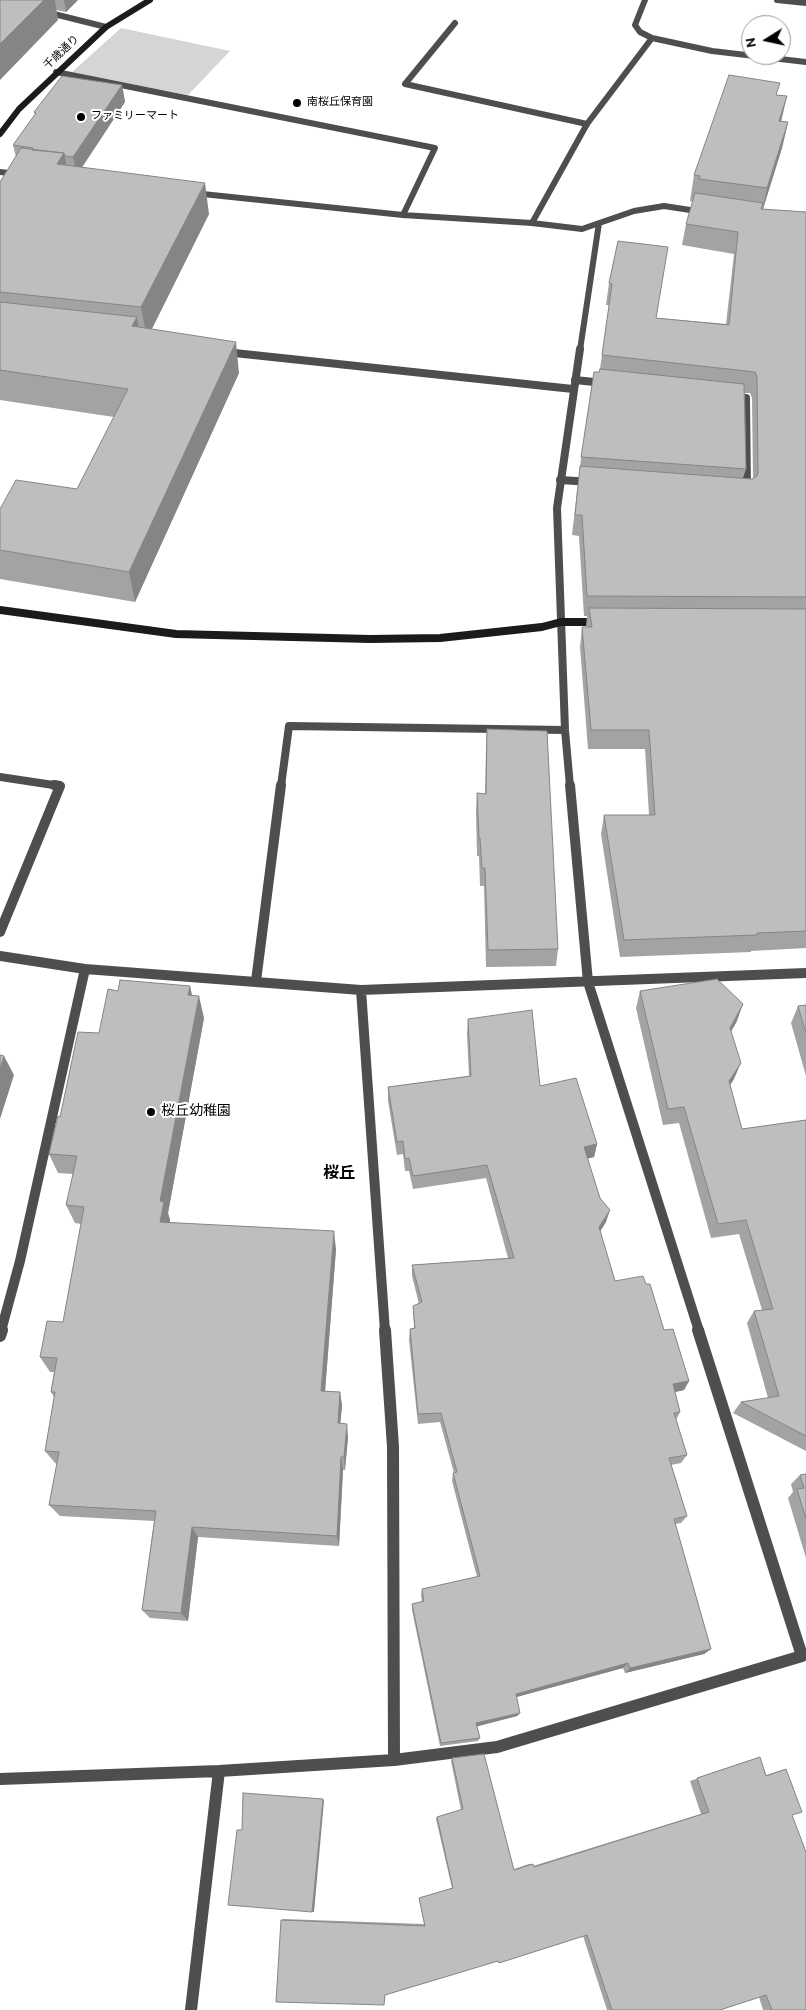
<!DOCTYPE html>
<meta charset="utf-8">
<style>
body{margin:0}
#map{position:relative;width:806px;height:2010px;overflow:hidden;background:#fff;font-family:Overpass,sans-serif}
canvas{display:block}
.north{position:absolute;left:741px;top:15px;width:50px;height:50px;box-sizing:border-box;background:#fff;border:1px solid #999;border-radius:50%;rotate:260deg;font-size:14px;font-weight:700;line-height:20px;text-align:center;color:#000}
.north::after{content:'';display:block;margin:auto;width:18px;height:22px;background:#000;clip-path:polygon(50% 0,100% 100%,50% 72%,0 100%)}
</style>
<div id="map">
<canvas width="806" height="2010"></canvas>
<div class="north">N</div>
</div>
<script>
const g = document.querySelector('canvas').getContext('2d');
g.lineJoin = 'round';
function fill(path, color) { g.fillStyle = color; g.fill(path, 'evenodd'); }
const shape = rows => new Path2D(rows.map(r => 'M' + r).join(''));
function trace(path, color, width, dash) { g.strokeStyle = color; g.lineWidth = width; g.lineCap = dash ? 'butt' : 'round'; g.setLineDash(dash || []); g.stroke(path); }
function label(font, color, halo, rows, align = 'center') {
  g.font = font + ' Overpass,"Noto Sans JP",sans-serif'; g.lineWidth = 4; g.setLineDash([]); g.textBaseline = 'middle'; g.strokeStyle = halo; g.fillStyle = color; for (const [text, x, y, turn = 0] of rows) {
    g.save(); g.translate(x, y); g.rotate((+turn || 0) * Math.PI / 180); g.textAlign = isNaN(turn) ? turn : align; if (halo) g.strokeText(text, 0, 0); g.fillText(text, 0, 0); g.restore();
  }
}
fill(shape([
 [121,28,230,51,188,95,71,73]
]), '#d5d5d5');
trace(shape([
 [777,0,806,3],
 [46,12,106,27],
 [455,23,405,84,587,124]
]), '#4e4e4e', 6);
trace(shape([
 [575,380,604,383],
 [733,397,746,398,747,490],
 [560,480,592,482]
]), '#4e4e4e', 8);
trace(shape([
 [645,0,635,25,640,32,652,38,712,51,806,62],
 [56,72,435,148,403,215],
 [0,172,17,174],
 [193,193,403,215,532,223,582,229,634,211,664,206,703,212],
 [532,223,587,124,652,38],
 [580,350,599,223]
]), '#4e4e4e', 6);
trace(shape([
 [225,352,573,389],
 [0,777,60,786],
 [281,786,289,726,565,730],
 [570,786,565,730,557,508,580,349]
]), '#4e4e4e', 8);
trace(shape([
 [570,785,588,982,699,1331],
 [0,932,60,786,54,785],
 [0,956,85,969,361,990,806,973],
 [256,981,281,785],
 [361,990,385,1331],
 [1,1331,20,1261,85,969]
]), '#4e4e4e', 10);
trace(shape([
 [385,1330,393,1447,394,1760],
 [0,1336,2,1330],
 [0,1779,219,1771,394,1760,497,1747,802,1656,698,1330],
 [191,2010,219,1771]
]), '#4e4e4e', 12);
trace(shape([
 [0,134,19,109,106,27,150,0]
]), '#1b1b1b', 6);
trace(shape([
 [0,610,176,634,370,639,440,638,542,627,561,622,599,622]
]), '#1b1b1b', 8);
fill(shape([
 [0,0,78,0,66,12,56,10,58,20],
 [122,85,125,102,82,167,209,214,151,329,239,373,135,602,0,579,0,509,77,489,114,417,0,400,0,182,16,157,13,145,35,115,34,112],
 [778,95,781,121,788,122,782,148,763,209,806,212,806,948,751,951,751,952,620,957,601,834,604,815,649,815,645,749,588,749,580,647,582,627,586,627,587,616,584,616,579,536,572,535,580,466,594,372,599,372,600,369,609,305,606,305,609,283,618,241,656,318,726,324,734,254,682,245,686,224,693,202,690,201,694,175],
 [745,393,750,393,752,398,753,478,752,479,743,478,746,469],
 [487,729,558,949,556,966,486,967,484,886,480,886,479,856,477,856,476,812,477,793,485,794,486,748],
 [118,991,192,996,204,1018,168,1213,170,1220,170,1222,336,1249,325,1391,340,1392,342,1406,340,1423,348,1437,345,1470,343,1470,339,1546,198,1537,188,1621,150,1618,142,1610,154,1521,60,1516,49,1505,57,1464,55,1463,45,1451,54,1397,51,1392,54,1372,50,1372,40,1357,63,1322,81,1224,75,1223,66,1205,73,1174,58,1173,49,1154,60,1117],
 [640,991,737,1021,731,1031,734,1079,730,1085,742,1129,806,1120,806,1451,733,1413,741,1402,768,1398,747,1323,754,1311,762,1310,739,1234,711,1238,679,1123,663,1125,636,1008],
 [806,1005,806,1076,791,1023,798,1006],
 [468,1019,540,1086,597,1144,594,1157,587,1159,606,1222,600,1232,615,1281,664,1330,689,1381,684,1390,675,1392,680,1412,676,1420,687,1455,681,1463,671,1465,687,1516,681,1523,675,1524,711,1649,704,1654,625,1673,623,1668,516,1697,520,1713,517,1716,477,1726,480,1738,478,1741,440,1746,412,1610,412,1604,422,1602,421,1595,422,1589,477,1577,452,1481,453,1473,454,1473,440,1422,418,1424,409,1340,410,1329,414,1328,413,1306,419,1304,412,1276,412,1265,508,1258,486,1178,413,1189,409,1171,405,1171,403,1154,397,1155,388,1101,388,1087,469,1076,467,1034],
 [806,1474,806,1558,788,1498,793,1492,791,1484,800,1475],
 [760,1757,766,1775,786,1769,792,1815,806,2010,763,2010,759,1997,720,2010,607,2010,583,1936,499,1963,497,1961,385,1995,384,2005,281,1920,284,1919,424,1924,419,1898,452,1888,436,1819,437,1817,461,1810,451,1761,452,1758,514,1869,529,1864,533,1864,533,1866,701,1814,690,1781]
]), '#a3a3a3');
fill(shape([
 [44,0,55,0,58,20,0,80,0,44],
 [64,0,78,0,66,12],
 [122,85,125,102,77,175,73,157],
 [787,96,781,122,779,121],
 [788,122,782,148,761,215,767,188],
 [64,153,70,185,57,164],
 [205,183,209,214,147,339,141,307],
 [137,317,142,348,132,326],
 [236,342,239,373,135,602,129,572],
 [190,986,195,1008,188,995],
 [199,996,204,1018,168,1213,170,1220,166,1239,160,1222,160,1201],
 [743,1004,737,1021,724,1044,730,1028],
 [4,1056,14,1075,0,1119,0,1069],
 [741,1063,734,1079,722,1097,729,1081],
 [597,1144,594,1157,580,1160,584,1147],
 [610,1210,606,1222,595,1239,599,1227],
 [334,1231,336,1249,324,1405,321,1391],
 [689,1381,684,1390,667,1394,673,1384],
 [340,1392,342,1406,339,1436,338,1423],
 [347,1424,348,1437,345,1470,344,1457],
 [341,1457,343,1470,339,1546,337,1536],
 [192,1527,198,1537,188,1621,181,1613],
 [711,1649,704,1654,625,1673,630,1668],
 [628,1663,623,1668,513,1698,516,1694],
 [520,1713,517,1716,475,1727,476,1723],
 [323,1799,324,1801,314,1912,312,1912]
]), '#858585');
const building = shape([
 [0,0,44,0,0,44,0,0],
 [729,75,780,83,776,95,787,96,779,121,788,122,767,188,699,179,700,176,694,175,729,75],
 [62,76,122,85,73,157,65,156,64,153,32,150,33,148,13,145,36,113,34,112,62,76],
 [21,148,64,153,57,164,205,183,141,307,0,292,0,182,21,148],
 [695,193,763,203,761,209,806,212,806,597,587,596,582,515,575,515,580,466,752,479,757,476,758,473,757,377,755,372,602,355,612,284,609,283,618,241,668,247,656,318,729,325,738,232,686,224,695,193],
 [0,302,137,317,132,326,236,342,129,572,0,550,0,509,16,480,77,489,128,389,0,370,0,302],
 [600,369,744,384,746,469,581,457,594,372,599,372,600,369],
 [589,608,806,609,806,931,757,933,757,935,624,940,604,815,655,815,649,730,591,730,582,627,592,627,589,608],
 [487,729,547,731,558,949,488,950,485,868,482,868,480,838,479,838,477,793,486,794,487,729],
 [717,979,743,1004,730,1028,741,1063,729,1081,742,1129,806,1120,806,1436,741,1402,779,1396,754,1311,773,1309,746,1220,718,1224,684,1107,668,1109,640,991,717,979],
 [120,980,190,986,188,995,199,996,160,1201,164,1202,160,1222,334,1231,321,1391,340,1392,338,1423,347,1424,344,1457,341,1457,337,1536,192,1527,181,1613,142,1610,156,1511,49,1505,59,1452,45,1451,55,1392,51,1392,57,1358,40,1357,47,1321,63,1322,84,1207,66,1205,77,1156,49,1154,58,1116,60,1117,78,1032,99,1033,108,989,118,991,120,980],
 [806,1005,806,1033,798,1006,806,1005],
 [532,1010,540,1086,576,1078,597,1144,584,1147,600,1198,610,1210,599,1227,615,1281,643,1276,646,1284,650,1284,664,1330,673,1329,689,1381,673,1384,680,1412,674,1413,687,1455,669,1458,687,1516,674,1519,711,1649,630,1668,628,1663,516,1694,520,1713,476,1723,480,1738,441,1743,412,1604,424,1601,422,1589,480,1576,453,1473,457,1472,441,1413,418,1414,410,1329,415,1328,413,1306,422,1302,412,1265,514,1258,487,1165,413,1176,409,1158,405,1159,403,1141,397,1142,388,1087,471,1076,468,1019,532,1010],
 [0,1055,4,1056,0,1069,0,1055],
 [806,1474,806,1519,797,1489,804,1488,800,1475,806,1474],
 [484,1754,514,1870,533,1864,534,1867,709,1812,697,1778,760,1757,766,1776,786,1769,802,1812,792,1815,806,1852,806,2010,772,2010,766,1995,720,2010,612,2010,587,1935,499,1963,498,1961,385,1995,384,2005,276,2002,281,1920,425,1926,419,1898,453,1888,437,1817,463,1809,452,1758,484,1754],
 [243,1793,323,1799,312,1912,228,1905,237,1830,242,1830,243,1793]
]);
fill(building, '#bebebe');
trace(building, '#858585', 1);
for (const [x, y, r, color] of [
 [297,103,5,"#000"],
 [81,117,5,"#000"],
 [151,1112,5,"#000"]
]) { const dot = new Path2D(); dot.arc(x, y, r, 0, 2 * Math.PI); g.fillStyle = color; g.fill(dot); trace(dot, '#fff', 2); }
label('11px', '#000', '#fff', [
 ["千歳通り",62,53,-43]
]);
label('11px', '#000', '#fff', [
 ["南桜丘保育園",307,103],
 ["ファミリーマート",91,117]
], 'left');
label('14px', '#000', '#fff', [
 ["桜丘幼稚園",161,1112]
], 'left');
label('bold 16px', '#000', '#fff', [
 ["桜丘",339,1175]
]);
</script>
